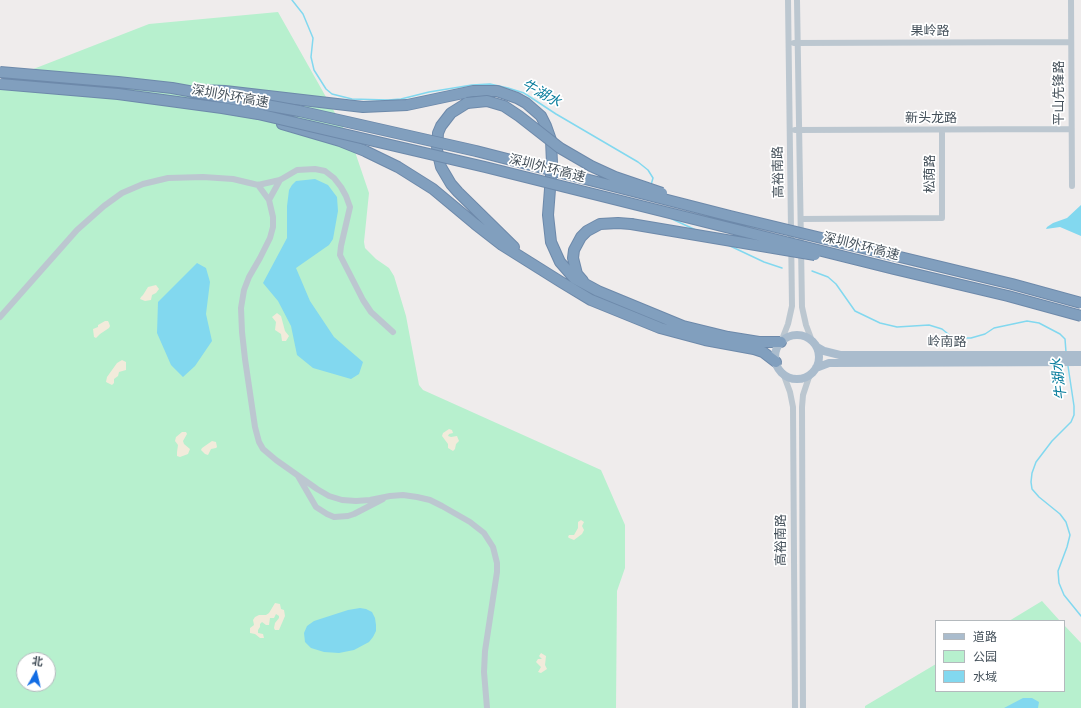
<!DOCTYPE html>
<meta charset="utf-8">
<style>
body{margin:0}
#map{position:relative;width:1081px;height:708px;overflow:hidden;background:#efecec;font-family:Poppins,"Noto Sans SC",sans-serif}
canvas{display:block}
.legend{position:absolute;left:935px;top:620px;width:130px;height:72px;box-sizing:border-box;background:#fff;border:1px solid #b4b9bd;margin:0;padding:5px 7px;list-style:none;font-size:12px;color:#44505a}
.legend li{display:flex;align-items:center;gap:8px;height:20px}
.legend b{width:20px;border:1px solid #b4b9bd}
.north{position:absolute;left:16px;top:652px;width:40px;height:40px;box-sizing:border-box;background:#fff;border:1px solid #b4b9bd;border-radius:50%;rotate:8deg;font-size:11px;font-weight:700;line-height:16px;text-align:center;color:#44505a}
.north::after{content:'';display:block;margin:auto;width:14px;height:18px;background:#116ce4;clip-path:polygon(50% 0,100% 100%,50% 72%,0 100%)}
</style>
<div id="map">
<canvas width="1081" height="708"></canvas>
<ul class="legend">
<li><b style="height:5px;background:#aabccd"></b>道路</li>
<li><b style="height:11px;background:#b7f0ce"></b>公园</li>
<li><b style="height:11px;background:#82d8ef"></b>水域</li>
</ul>
<div class="north">北</div>
</div>
<script>
const g = document.querySelector('canvas').getContext('2d');
g.lineJoin = 'round';
function fill(path, color) { g.fillStyle = color; g.fill(path, 'evenodd'); }
const shape = rows => new Path2D(rows.map(r => 'M' + r).join(''));
function trace(path, color, width, dash) { g.strokeStyle = color; g.lineWidth = width; g.lineCap = dash ? 'butt' : 'round'; g.setLineDash(dash || []); g.stroke(path); }
function label(font, color, halo, rows, align = 'center') {
  g.font = font + ' Poppins,"Noto Sans SC",sans-serif'; g.lineWidth = 3.5; g.setLineDash([]); g.textBaseline = 'middle'; g.strokeStyle = halo; g.fillStyle = color; for (const [text, x, y, turn = 0] of rows) {
    g.save(); g.translate(x, y); g.rotate((+turn || 0) * Math.PI / 180); g.textAlign = isNaN(turn) ? turn : align; if (halo) g.strokeText(text, 0, 0); g.fillText(text, 0, 0); g.restore();
  }
}
fill(shape([
 [278,12,352,143,369,193,364,242,365,248,376,259,389,268,394,276,406,316,419,385,423,390,601,470,625,525,625,568,617,591,616,708,0,708,0,82,149,24],
 [24,660,48,660,48,684,24,684],
 [1042,601,1060,621,1009,621],
 [1064,625,1081,643,1081,708,865,708,865,706,936,664,936,691,1064,691]
]), '#b7f0ce');
fill(shape([
 [156,285,159,289,156,293,152,295,151,300,145,301,140,299,141,297,143,295,148,287],
 [277,313,281,316,285,331,289,336,286,341,282,341,281,334,275,330,276,322,272,317],
 [105,321,108,321,109,323,110,326,109,328,100,334,96,338,94,337,93,329,98,327,98,325],
 [122,360,126,362,126,370,119,372,118,376,114,379,114,383,112,385,106,382,107,377,117,363],
 [449,429,452,430,453,433,449,434,448,436,451,437,457,436,459,441,456,444,455,449,453,451,448,448,448,444,442,436,443,433],
 [182,432,186,432,187,434,183,441,184,444,190,449,188,454,180,457,177,456,177,452,178,445,175,441,176,437],
 [212,441,216,442,217,447,216,448,211,449,208,455,205,454,201,450,202,448],
 [581,520,584,522,582,526,584,530,582,534,574,540,569,538,568,537,569,535,574,535,578,528,578,522],
 [275,603,280,604,281,609,284,610,285,616,279,630,275,630,274,628,275,623,279,618,279,616,276,614,274,618,270,618,269,625,266,625,262,622,260,624,260,627,258,630,258,633,263,634,264,638,260,638,255,634,250,633,250,628,254,625,253,620,255,617,259,615,266,615,269,613],
 [541,653,546,656,545,665,547,669,541,673,538,672,541,667,536,662,538,659,542,659,539,656]
]), '#f2ebdb');
fill(shape([
 [315,179,328,185,337,197,338,211,333,239,329,245,296,268,310,301,334,337,363,362,359,374,351,379,313,368,297,355,291,326,278,301,263,283,287,238,287,206,289,190,292,185,296,181],
 [1081,205,1081,236,1060,227,1046,229,1047,227,1053,223,1067,218],
 [197,263,206,268,210,282,206,314,212,341,195,366,183,377,171,365,157,333,158,302],
 [360,608,366,609,372,612,375,618,376,625,376,631,373,637,369,642,354,650,339,653,324,652,311,648,305,642,304,633,307,626,314,621,348,610],
 [1023,698,1032,698,1039,702,1038,708,1004,708]
]), '#82d8ef');
trace(shape([
 [292,0,303,14,313,38,311,57,314,70,326,89,332,94,352,99,388,100,401,99,429,92,472,85,490,84,508,88,524,93,556,114,638,162,648,170,653,178,651,185],
 [672,219,698,231],
 [728,245,764,262,782,268],
 [812,271,828,277,836,284,855,311,880,323,897,327,929,325,942,329,953,338,971,338,985,334,994,328,1027,321,1039,323,1060,334,1065,339,1066,352],
 [1068,366,1074,406,1074,415,1071,422,1052,441,1036,462,1032,473,1031,482,1032,489,1039,497,1060,514,1066,522,1070,535,1067,547,1058,571,1059,583,1064,595,1081,616]
]), '#82d8ef', 1.5);
const highway = shape([
 [200,90,225,91,363,107,407,105,473,91,497,91,517,98,526,103,541,116,546,126,551,140,552,163,548,215,551,242,560,262,574,278,598,291,683,326,728,337,759,342,781,342],
 [467,103,451,113,441,126,438,133,437,150,441,167,451,184,458,192,514,247],
 [282,124,340,141,365,151,398,167,433,189,475,224,502,245,561,282,591,300,660,328,705,340,754,349,763,352,776,362],
 [583,281,577,274,573,258,574,250,581,237,587,231,600,224,618,223,631,224]
]);
trace(highway, '#6d89aa', 12);
trace(shape([
 [797,0,802,307,806,325,812,341],
 [1071,0,1072,186],
 [794,43,1071,42],
 [795,130,1071,129],
 [258,185,269,200,273,217,273,227,270,238,260,258,249,277,244,290,241,308,242,332,245,359,255,427,259,442,263,449,276,460,317,489,329,496,342,500,356,501,370,500,390,496,403,495,417,497,430,500,442,506,470,522,484,533,493,547,497,563,497,572,485,651,484,672,487,708],
 [269,200,280,180],
 [801,219,942,218,942,130],
 [0,317,77,230,104,206,122,193,143,184,168,178,203,177,233,179,258,185,280,180,297,170,315,169,325,171,334,178,341,187,346,196,350,207,341,246,340,255,363,300,371,312,393,332],
 [781,342,788,324,792,306,788,0],
 [783,373,790,392,793,407,795,708],
 [298,476,316,507,327,514,334,517,348,516,354,514,383,499],
 [803,708,802,407,803,395,810,374]
]), '#bcc7d0', 6);
trace(shape([
 '775 357a22 22 0 1 1 44 0a22 22 0 1 1-44 0Z',
 [817,347,824,351,840,355,1081,355],
 [816,368,829,363,1081,362]
]), '#aabccd', 8);
trace(highway, '#819fbe', 10);
const highwayBridge = shape([
 [0,72,118,82,172,88,299,111,476,151,730,216,1012,284,1081,303],
 [0,84,118,94,222,108,258,114,485,167,894,269,1008,296,1081,316],
 [467,103,487,101,504,106,519,116,560,148,591,166,615,177,662,193],
 [631,224,815,255]
]);
trace(highwayBridge, '#6d89aa', 12, []);
trace(highwayBridge, '#819fbe', 10);
label('13px', '#44505a', '#fff', [
 ["果岭路",930,32],
 ["平山先锋路",1060,93,-90],
 ["深圳外环高速",230,97,10],
 ["新头龙路",931,119],
 ["深圳外环高速",547,169,14],
 ["高裕南路",779,172,-91],
 ["松荫路",931,174,-90],
 ["深圳外环高速",861,247,14],
 ["岭南路",947,343],
 ["高裕南路",782,540,-90]
]);
label('italic 14px', '#077c9c', '#fff', [
 ["牛湖水",541,94,28],
 ["牛湖水",1060,379,-97]
]);
</script>
